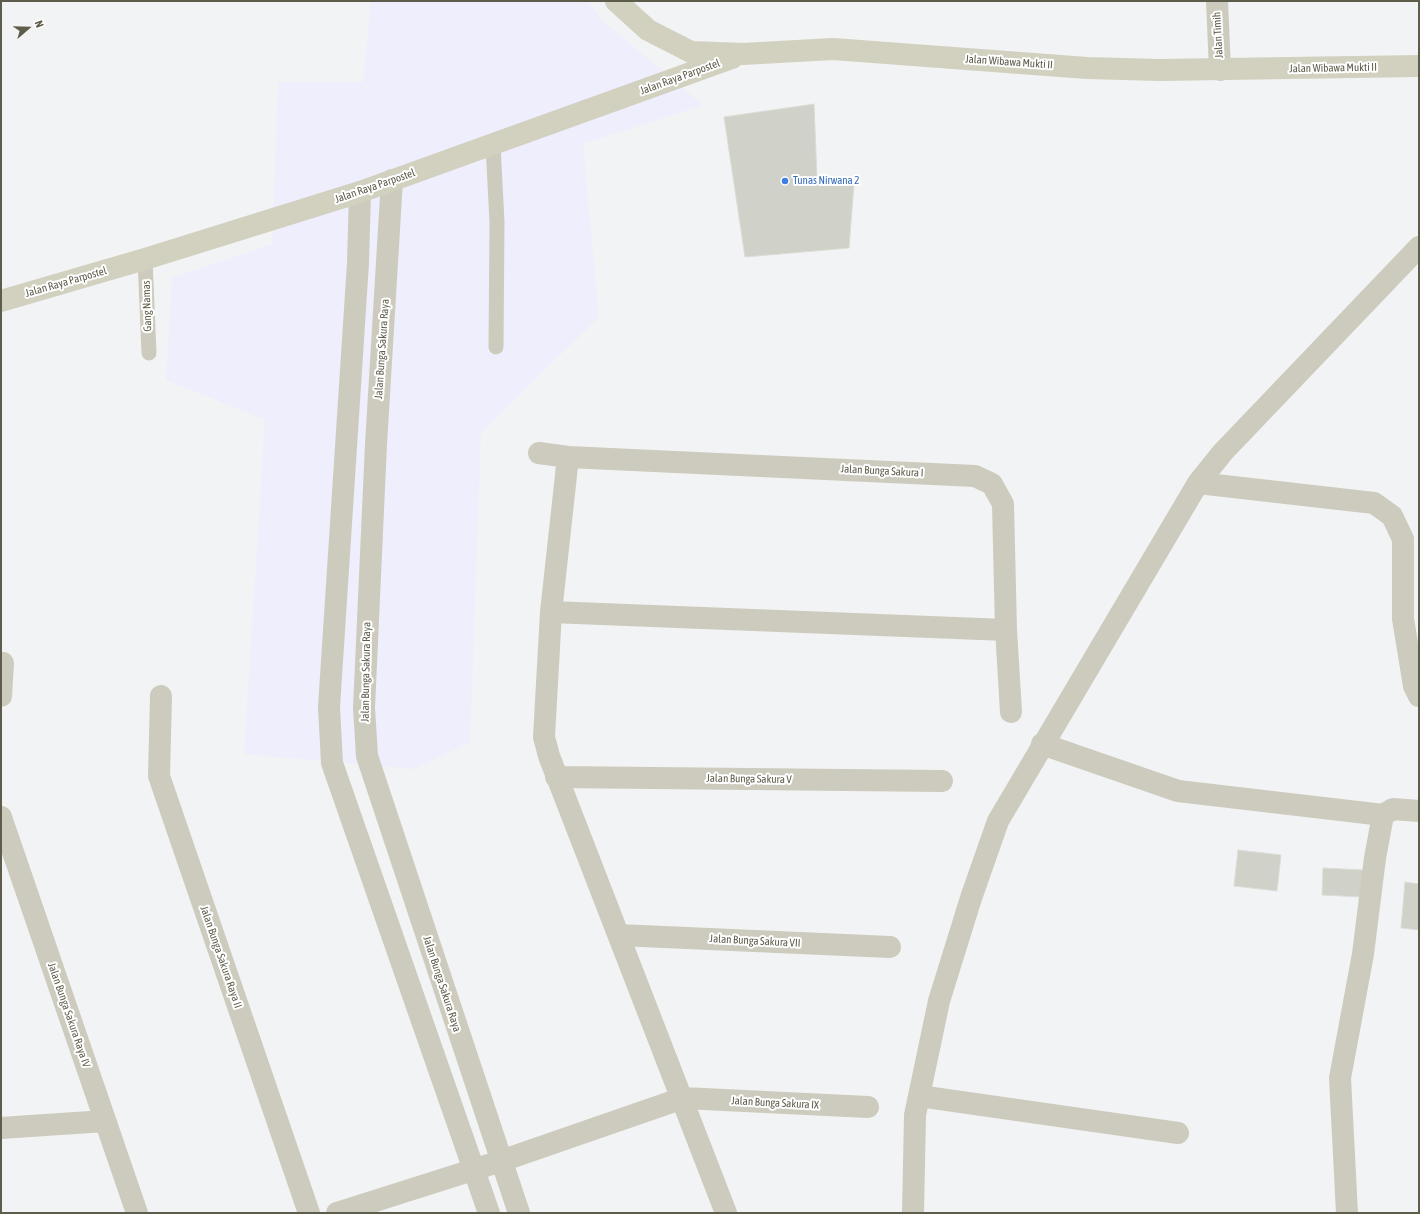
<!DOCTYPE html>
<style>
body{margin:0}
#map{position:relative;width:1420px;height:1214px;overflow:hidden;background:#f2f3f4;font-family:"Asap Condensed",sans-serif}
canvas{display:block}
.frame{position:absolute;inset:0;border:2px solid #5e5c4a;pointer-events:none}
.north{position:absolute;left:8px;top:8px;width:40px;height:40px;-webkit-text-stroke:3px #fff;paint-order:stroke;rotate:70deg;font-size:11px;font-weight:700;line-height:16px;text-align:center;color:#5e5c4a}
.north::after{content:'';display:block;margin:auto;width:14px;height:18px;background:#5e5c4a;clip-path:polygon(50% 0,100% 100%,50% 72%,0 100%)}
</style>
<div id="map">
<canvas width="1420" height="1214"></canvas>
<div class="frame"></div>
<div class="north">N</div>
</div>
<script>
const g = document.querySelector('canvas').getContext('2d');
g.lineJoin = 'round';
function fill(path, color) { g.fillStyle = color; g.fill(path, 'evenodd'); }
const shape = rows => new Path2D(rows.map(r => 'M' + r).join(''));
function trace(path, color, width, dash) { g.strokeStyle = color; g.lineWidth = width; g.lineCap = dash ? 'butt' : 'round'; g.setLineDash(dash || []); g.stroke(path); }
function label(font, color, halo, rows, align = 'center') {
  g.font = font + ' "Asap Condensed",sans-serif'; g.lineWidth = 4; g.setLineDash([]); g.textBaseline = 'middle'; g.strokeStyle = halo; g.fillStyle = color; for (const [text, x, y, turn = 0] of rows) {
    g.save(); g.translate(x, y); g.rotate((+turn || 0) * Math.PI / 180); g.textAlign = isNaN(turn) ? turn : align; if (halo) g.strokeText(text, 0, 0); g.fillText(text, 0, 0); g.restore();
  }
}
fill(shape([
 [371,1,588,1,602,20,703,105,583,144,599,317,481,433,470,742,415,769,244,754,265,420,166,380,172,278,272,244,278,82,363,82]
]), '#efeefc');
const building = shape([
 [814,104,817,178,854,184,849,248,745,257,724,117,814,104],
 [1238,850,1281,855,1277,891,1234,886,1238,850],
 [1323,868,1363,870,1362,897,1322,895,1323,868],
 [1405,882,1419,884,1419,930,1401,928,1405,882]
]);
fill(building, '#d0d1c9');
trace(building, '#dcdcd6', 1);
trace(shape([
 [493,145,497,222,496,347],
 [145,259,149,353]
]), '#cdcbbe', 15);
trace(shape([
 [1217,1,1220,70],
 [392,180,376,444,364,708,367,756,519,1213],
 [360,192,358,263,329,707,332,763,489,1213],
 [539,453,568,457,975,476,992,484,1003,504,1006,630,1011,712],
 [568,457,551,612,544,737,549,756,726,1213],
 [1198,483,1374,503,1392,516,1403,539,1403,619,1414,686,1419,696],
 [551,612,1006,630],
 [1,696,3,663],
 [161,696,159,776,309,1213],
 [1042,744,1178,791,1383,815],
 [556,777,942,781],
 [1,817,137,1213],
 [619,935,890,947],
 [919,1096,1178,1133],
 [1,1128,105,1121],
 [337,1213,501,1161,683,1098,868,1107],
 [913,1213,915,1115,939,1001,971,898,998,821,1198,483,1223,452,1419,247],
 [1347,1213,1340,1078,1363,954,1375,858,1383,815,1393,809,1419,811]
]), '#cdcbbe', 22);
trace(shape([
 [616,1,648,30,691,52,743,54,833,49,1087,68,1160,70,1419,66],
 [1,301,145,259,360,192,732,58]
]), '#d2d0bf', 22);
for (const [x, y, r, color] of [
 [785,181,4,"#3f7fe0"]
]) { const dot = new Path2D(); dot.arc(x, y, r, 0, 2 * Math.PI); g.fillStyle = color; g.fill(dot); trace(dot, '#fff', 1.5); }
label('11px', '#5e5c4a', '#fff', [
 ["Jalan Timih",1218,35,-93],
 ["Jalan Wibawa Mukti II",1009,62,4],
 ["Jalan Wibawa Mukti II",1333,68,-1],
 ["Jalan Raya Parpostel",680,77,-20],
 ["Jalan Raya Parpostel",375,186,-19],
 ["Jalan Raya Parpostel",66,282,-16],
 ["Gang Namas",147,306,-92],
 ["Jalan Bunga Sakura Raya",382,349,-86],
 ["Jalan Bunga Sakura I",882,471,3],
 ["Jalan Bunga Sakura Raya",366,672,-89],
 ["Jalan Bunga Sakura V",749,779,1],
 ["Jalan Bunga Sakura VII",755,941,3],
 ["Jalan Bunga Sakura Raya II",221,957,71],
 ["Jalan Bunga Sakura Raya",442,984,72],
 ["Jalan Bunga Sakura Raya IV",69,1015,71],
 ["Jalan Bunga Sakura IX",775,1103,3]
]);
label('11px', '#366cbe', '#fff', [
 ["Tunas Nirwana 2",793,181]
], 'left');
</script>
